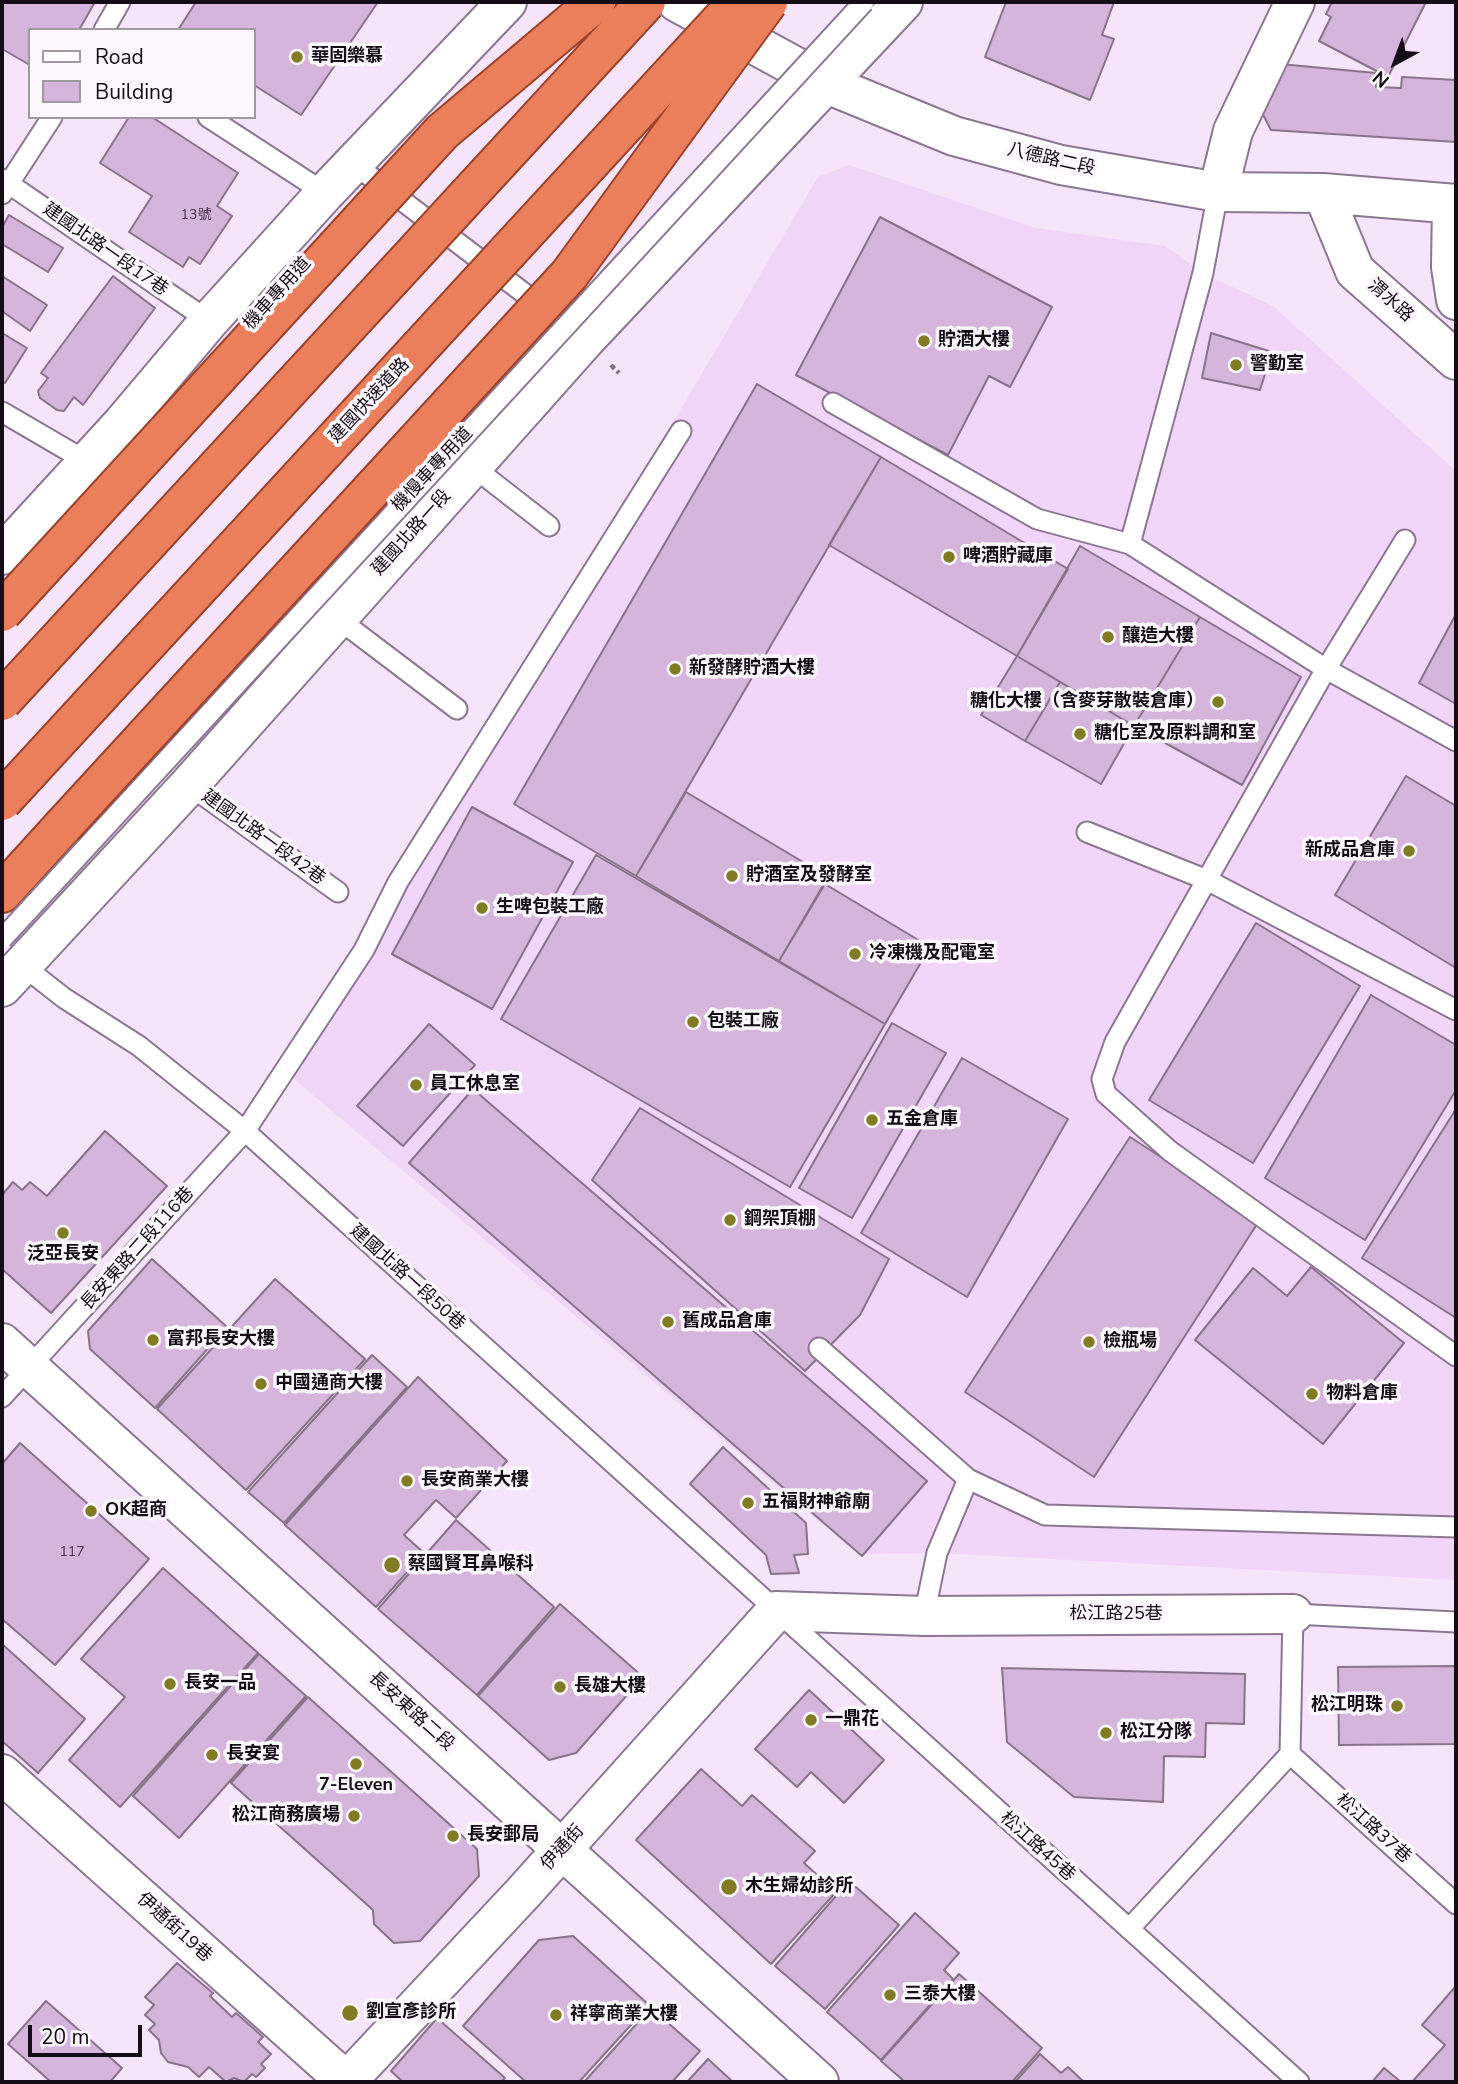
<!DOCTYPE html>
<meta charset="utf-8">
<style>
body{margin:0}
#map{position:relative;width:1458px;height:2084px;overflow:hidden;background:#f6e4fb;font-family:"Nunito Sans",sans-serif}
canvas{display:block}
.frame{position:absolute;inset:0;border:4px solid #140c16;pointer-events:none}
.legend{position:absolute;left:28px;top:28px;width:228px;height:91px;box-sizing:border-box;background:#fbf7fc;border:2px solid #9f99a0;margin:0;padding:9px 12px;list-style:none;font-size:21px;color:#140c16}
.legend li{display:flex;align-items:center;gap:14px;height:35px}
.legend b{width:35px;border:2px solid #9f99a0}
.north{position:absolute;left:1360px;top:28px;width:70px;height:70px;-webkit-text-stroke:5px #fbf7fc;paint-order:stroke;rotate:221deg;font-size:19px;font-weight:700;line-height:28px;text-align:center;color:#140c16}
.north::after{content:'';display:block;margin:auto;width:24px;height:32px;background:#140c16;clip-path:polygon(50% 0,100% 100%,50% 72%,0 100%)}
.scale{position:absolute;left:28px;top:2025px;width:114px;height:32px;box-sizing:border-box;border:4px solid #140c16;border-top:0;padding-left:9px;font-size:21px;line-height:24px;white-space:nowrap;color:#140c16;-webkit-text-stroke:5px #fbf7fc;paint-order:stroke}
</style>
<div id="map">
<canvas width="1458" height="2084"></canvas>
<div class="frame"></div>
<ul class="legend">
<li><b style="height:9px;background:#fff"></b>Road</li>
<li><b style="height:19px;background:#d6b5dc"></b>Building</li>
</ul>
<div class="north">N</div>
<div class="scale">20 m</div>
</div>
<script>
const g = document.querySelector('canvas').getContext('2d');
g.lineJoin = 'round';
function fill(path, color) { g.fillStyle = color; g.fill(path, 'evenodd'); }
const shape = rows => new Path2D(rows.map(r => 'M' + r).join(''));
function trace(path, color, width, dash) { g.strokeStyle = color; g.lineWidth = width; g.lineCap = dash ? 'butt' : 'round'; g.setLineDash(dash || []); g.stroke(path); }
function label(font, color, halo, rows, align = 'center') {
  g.font = font + ' "Nunito Sans","Noto Sans TC",sans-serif'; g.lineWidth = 7; g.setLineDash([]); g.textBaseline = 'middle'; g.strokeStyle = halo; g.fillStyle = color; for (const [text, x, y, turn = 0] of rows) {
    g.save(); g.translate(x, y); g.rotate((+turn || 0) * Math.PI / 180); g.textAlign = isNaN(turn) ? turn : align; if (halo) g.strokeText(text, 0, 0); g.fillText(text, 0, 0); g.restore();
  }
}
fill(shape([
 [849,165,1036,228,1165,246,1203,273,1273,306,1456,471,1456,1580,937,1553,858,1554,288,1074,818,177]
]), '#f1d6f9');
const building = shape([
 [2,2,95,2,79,30,30,30,30,65,2,49,2,2],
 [196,2,378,2,301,115,254,85,254,30,178,30,196,2],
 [1006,2,1114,2,1102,35,1114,39,1090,100,985,57,1006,2],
 [1332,2,1338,3,1426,2,1388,77,1319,41,1331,17,1326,14,1332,2],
 [1280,64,1376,73,1376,87,1401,88,1402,77,1456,80,1456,142,1271,130,1258,105,1280,64],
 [129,117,152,117,238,173,217,206,232,216,200,264,189,257,183,267,129,232,152,196,100,163,129,117],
 [9,215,63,248,48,272,2,244,2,227,9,215],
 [880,217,1052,307,1010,387,989,376,948,455,796,375,880,217],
 [2,276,47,305,30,331,2,311,2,276],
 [113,276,155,308,83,405,74,397,64,411,57,410,40,398,38,391,48,378,41,373,113,276],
 [2,333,27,348,5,383,2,381,2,333],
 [1211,333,1272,352,1260,390,1202,378,1211,333],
 [757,384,881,457,636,876,514,804,757,384],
 [881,457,1068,569,1017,656,829,545,881,457],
 [1080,546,1200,617,1134,726,1017,656,1080,546],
 [1456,614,1456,704,1419,683,1456,614],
 [1200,617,1301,677,1242,785,1134,726,1200,617],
 [1017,656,1060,682,1025,741,981,715,1017,656],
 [1060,682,1134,726,1101,784,1025,741,1060,682],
 [1406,776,1456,806,1456,968,1335,895,1406,776],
 [686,792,828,877,779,961,636,876,686,792],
 [472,807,573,862,492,1009,392,954,472,807],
 [596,855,885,1024,790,1187,501,1019,596,855],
 [825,884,930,947,885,1024,779,961,825,884],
 [1256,923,1360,986,1253,1163,1149,1100,1256,923],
 [1371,995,1456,1045,1456,1090,1365,1240,1265,1178,1371,995],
 [892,1023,946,1053,852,1218,799,1188,892,1023],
 [429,1024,475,1065,403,1146,357,1106,429,1024],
 [962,1058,1068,1119,967,1297,861,1233,962,1058],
 [473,1089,927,1481,862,1556,409,1163,473,1089],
 [640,1108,889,1259,860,1315,805,1371,592,1180,640,1108],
 [1456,1109,1456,1318,1362,1258,1456,1109],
 [105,1131,167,1186,51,1313,2,1269,2,1195,13,1182,22,1190,30,1182,47,1196,105,1131],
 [1130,1137,1259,1221,1094,1477,965,1392,1130,1137],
 [152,1259,227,1327,155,1408,90,1349,88,1331,152,1259],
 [1311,1267,1404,1343,1323,1444,1195,1340,1253,1268,1287,1296,1311,1267],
 [275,1279,365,1359,246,1490,157,1409,275,1279],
 [372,1355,407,1387,284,1523,248,1492,372,1355],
 [418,1377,507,1461,456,1518,436,1500,404,1535,424,1553,376,1607,285,1525,418,1377],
 [20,1443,149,1559,55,1665,2,1619,2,1464,20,1443],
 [723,1447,806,1523,808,1554,794,1555,799,1573,771,1574,766,1555,690,1484,723,1447],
 [456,1520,554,1607,477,1695,378,1609,456,1520],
 [163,1568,258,1653,120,1807,69,1760,125,1697,81,1659,163,1568],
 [560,1604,643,1677,576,1753,549,1760,478,1696,560,1604],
 [2,1644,85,1719,38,1773,2,1741,2,1644],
 [259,1654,306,1696,179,1838,133,1796,259,1654],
 [1456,1666,1456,1744,1339,1745,1338,1667,1456,1666],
 [1002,1668,1245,1674,1244,1724,1206,1723,1205,1757,1164,1756,1163,1802,1074,1797,1007,1742,1002,1668],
 [809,1690,884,1760,844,1803,811,1772,797,1787,755,1749,809,1690],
 [308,1697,477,1849,479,1876,420,1941,394,1943,374,1924,373,1910,231,1783,308,1697],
 [701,1769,742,1806,752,1795,815,1851,804,1863,836,1892,771,1964,636,1840,701,1769],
 [849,1881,899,1925,825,2009,775,1966,849,1881],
 [915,1913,959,1953,944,1970,953,1979,881,2060,827,2012,915,1913],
 [573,1936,649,2005,579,2082,526,2082,463,2026,539,1940,573,1936],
 [177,1963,213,1993,210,1996,232,2017,236,2013,263,2037,258,2042,271,2054,261,2064,265,2068,256,2077,252,2074,244,2082,234,2078,226,2082,209,2067,199,2077,188,2067,168,2062,161,2053,159,2040,149,2030,155,2024,145,2015,154,2005,145,1997,177,1963],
 [959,1974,1042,2048,1012,2082,905,2082,881,2061,959,1974],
 [1456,1986,1456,2082,1412,2082,1445,2045,1422,2025,1456,1986],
 [46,2001,122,2068,110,2082,51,2082,8,2044,46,2001],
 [651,2008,700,2051,672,2082,584,2082,651,2008],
 [437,2018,505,2078,501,2082,403,2082,391,2071,437,2018],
 [1040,2054,1061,2073,1068,2067,1084,2082,1015,2082,1040,2054],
 [708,2059,733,2082,687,2082,708,2059],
 [1384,2068,1401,2082,1372,2082,1384,2068]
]);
fill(building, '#d6b5dc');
trace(building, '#88738b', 2);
const service = shape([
 [104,30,120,2],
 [208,117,325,193],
 [354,164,579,335],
 [2,179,209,321],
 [2,194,52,117],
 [833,403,1037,519,1130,544,1326,669,1456,741],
 [2,412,86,461],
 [472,466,549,526],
 [1405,540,1326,669,1115,1042,1102,1079,1106,1094,1170,1151,1456,1356],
 [1130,544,1203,273,1218,192],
 [337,618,457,709],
 [189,785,338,892],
 [1087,832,1207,880,1456,1010],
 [22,965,64,998,139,1046,245,1131,1299,2082],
 [819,1348,968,1479,937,1553,924,1616],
 [2,1397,245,1131,364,950,398,882,681,431],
 [968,1479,1045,1515,1456,1527],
 [1290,1754,1456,1904],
 [1129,1929,1290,1754,1293,1614,1456,1622]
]);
const minor = shape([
 [1218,192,1233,131,1295,2],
 [2,1774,347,2082],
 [346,2082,523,1893,776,1611,924,1616,1293,1614]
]);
const tertiary = shape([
 [677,2,827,84,954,136,1061,165,1218,192,1323,193,1456,204],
 [1323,193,1355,271,1456,360],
 [1452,204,1451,267,1456,300],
 [2,555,122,424,209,321,325,193,507,2],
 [2,987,189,785,585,340,903,2],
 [2,1343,819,2082]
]);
const trunk = shape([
 [2,893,63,826]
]);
trace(service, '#8b7791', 23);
trace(minor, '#8b7791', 42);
trace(tertiary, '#8b7791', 42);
trace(trunk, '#9c422a', 42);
trace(shape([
 [611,365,619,373]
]), '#7e7282', 4.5, [5, 3.5]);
trace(service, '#fff', 19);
trace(minor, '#fff', 38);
trace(tertiary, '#fff', 38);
trace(trunk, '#eb7f5c', 38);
const serviceBridge = shape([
 [2,939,864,2]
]);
const trunkBridge = shape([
 [2,612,442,132,596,2],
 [2,701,646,2],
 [2,801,738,2],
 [63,826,569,275,768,2]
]);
trace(serviceBridge, '#8b7791', 23, []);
trace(trunkBridge, '#9c422a', 42, []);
trace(serviceBridge, '#fff', 19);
trace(trunkBridge, '#eb7f5c', 38);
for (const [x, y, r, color] of [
 [297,57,7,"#817c23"],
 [924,341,7,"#817c23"],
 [1236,365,7,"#817c23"],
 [949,557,7,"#817c23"],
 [1108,637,7,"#817c23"],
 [675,669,7,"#817c23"],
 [1218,702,7,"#817c23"],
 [1080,734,7,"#817c23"],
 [1409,851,7,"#817c23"],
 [732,876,7,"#817c23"],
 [482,908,7,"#817c23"],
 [855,954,7,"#817c23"],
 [693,1022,7,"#817c23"],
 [416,1085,7,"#817c23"],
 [872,1120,7,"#817c23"],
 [730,1220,7,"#817c23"],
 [63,1233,7,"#817c23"],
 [668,1322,7,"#817c23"],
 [153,1340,7,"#817c23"],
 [1089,1342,7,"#817c23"],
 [261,1384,7,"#817c23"],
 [1312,1394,7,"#817c23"],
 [407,1481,7,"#817c23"],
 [748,1503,7,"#817c23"],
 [91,1511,7,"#817c23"],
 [392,1565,9,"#817c23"],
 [170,1684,7,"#817c23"],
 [560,1687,7,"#817c23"],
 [1397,1706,7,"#817c23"],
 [811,1720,7,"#817c23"],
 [1106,1733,7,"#817c23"],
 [212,1755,7,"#817c23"],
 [356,1764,7,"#817c23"],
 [354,1816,7,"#817c23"],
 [453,1836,7,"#817c23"],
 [729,1887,9,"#817c23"],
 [890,1995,7,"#817c23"],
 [350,2013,9,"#817c23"],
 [556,2015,7,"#817c23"]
]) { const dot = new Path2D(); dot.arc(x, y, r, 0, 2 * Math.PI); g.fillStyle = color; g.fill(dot); trace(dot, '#fbf7fc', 2.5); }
label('14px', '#443648', null, [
 ["13號",196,216],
 ["117",72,1553]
]);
label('bold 18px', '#140c16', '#fbf7fc', [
 ["華固樂慕",311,57],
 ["貯酒大樓",938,341],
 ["警勤室",1250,365],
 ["啤酒貯藏庫",963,557],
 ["釀造大樓",1122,637],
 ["新發酵貯酒大樓",689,669],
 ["糖化大樓（含麥芽散裝倉庫）",1204,702,"right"],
 ["糖化室及原料調和室",1094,734],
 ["新成品倉庫",1395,851,"right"],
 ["貯酒室及發酵室",746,876],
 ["生啤包裝工廠",496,908],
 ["冷凍機及配電室",869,954],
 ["包裝工廠",707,1022],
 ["員工休息室",430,1085],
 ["五金倉庫",886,1120],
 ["鋼架頂棚",744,1220],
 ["泛亞長安",63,1255,"center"],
 ["舊成品倉庫",682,1322],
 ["富邦長安大樓",167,1340],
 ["檢瓶場",1103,1342],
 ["中國通商大樓",275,1384],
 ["物料倉庫",1326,1394],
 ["長安商業大樓",421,1481],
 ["五福財神爺廟",762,1503],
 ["OK超商",105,1511],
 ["蔡國賢耳鼻喉科",408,1565],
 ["長安一品",184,1684],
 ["長雄大樓",574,1687],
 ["松江明珠",1383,1706,"right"],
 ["一鼎花",825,1720],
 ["松江分隊",1120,1733],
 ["長安宴",226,1755],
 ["7-Eleven",356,1786,"center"],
 ["松江商務廣場",340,1816,"right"],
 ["長安郵局",467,1836],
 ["木生婦幼診所",745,1887],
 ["三泰大樓",904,1995],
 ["劉宣彥診所",366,2013],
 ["祥寧商業大樓",570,2015]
], 'left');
label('18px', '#140c16', '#fbf7fc', [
 ["八德路二段",1051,160,13],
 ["建國北路一段17巷",105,250,35],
 ["機車專用道",278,294,-48],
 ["渭水路",1390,301,42],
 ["建國快速道路",370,401,-47],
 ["機慢車專用道",433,470,-47],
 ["建國北路一段",412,533,-48],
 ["建國北路一段42巷",263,838,36],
 ["長安東路二段116巷",138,1249,-48],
 ["建國北路一段50巷",407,1278,42],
 ["松江路25巷",1116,1615],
 ["長安東路二段",411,1712,42],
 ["松江路37巷",1373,1829,42],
 ["松江路45巷",1037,1847,42],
 ["伊通街",563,1848,-48],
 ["伊通街19巷",174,1928,42]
]);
</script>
